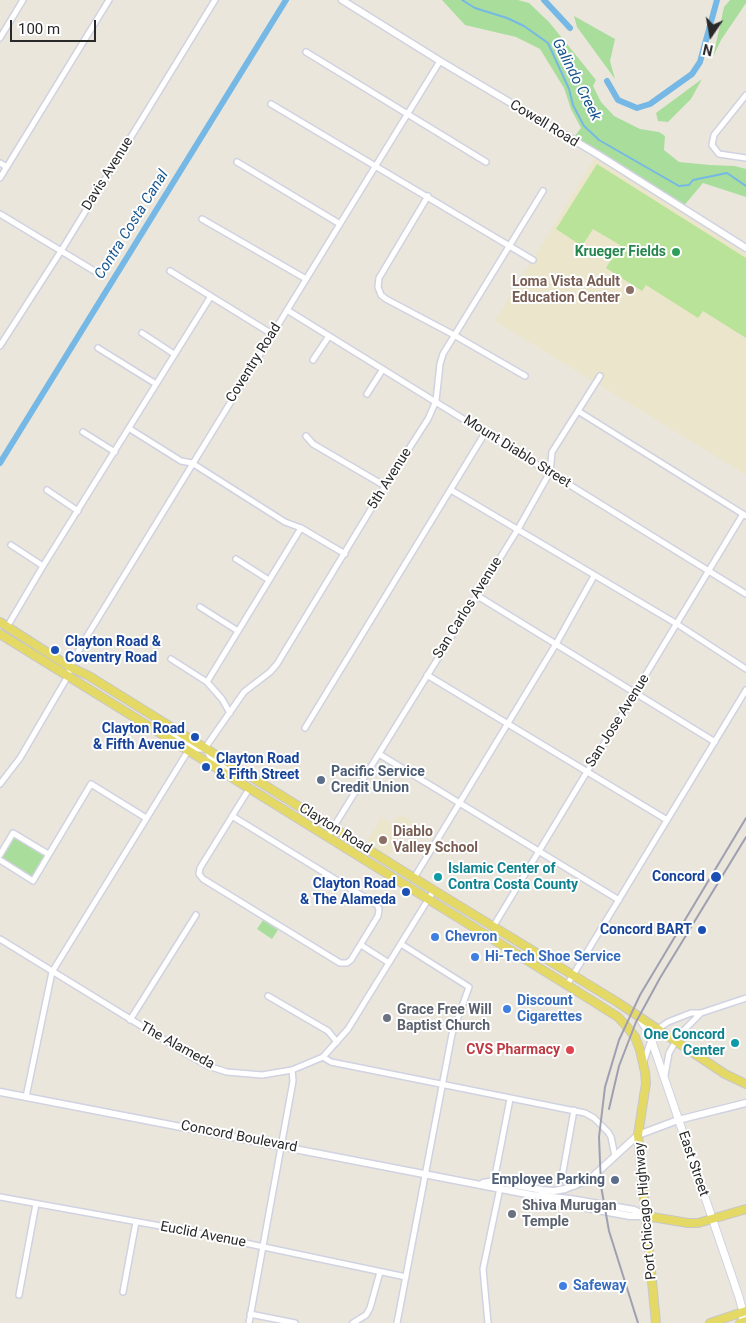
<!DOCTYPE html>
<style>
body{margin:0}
#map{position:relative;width:746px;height:1323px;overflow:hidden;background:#eae6dc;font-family:Roboto,sans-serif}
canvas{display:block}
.north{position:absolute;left:686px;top:10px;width:50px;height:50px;-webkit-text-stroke:4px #fff;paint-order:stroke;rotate:192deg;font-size:14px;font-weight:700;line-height:20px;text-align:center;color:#292929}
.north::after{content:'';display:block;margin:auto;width:18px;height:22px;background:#292929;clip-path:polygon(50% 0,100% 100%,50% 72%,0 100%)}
.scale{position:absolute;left:10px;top:20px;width:86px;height:22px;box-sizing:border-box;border:2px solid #292929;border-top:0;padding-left:6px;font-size:15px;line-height:18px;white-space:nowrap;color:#292929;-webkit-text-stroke:4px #fff;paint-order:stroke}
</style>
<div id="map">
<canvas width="746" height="1323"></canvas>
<div class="north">N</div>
<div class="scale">100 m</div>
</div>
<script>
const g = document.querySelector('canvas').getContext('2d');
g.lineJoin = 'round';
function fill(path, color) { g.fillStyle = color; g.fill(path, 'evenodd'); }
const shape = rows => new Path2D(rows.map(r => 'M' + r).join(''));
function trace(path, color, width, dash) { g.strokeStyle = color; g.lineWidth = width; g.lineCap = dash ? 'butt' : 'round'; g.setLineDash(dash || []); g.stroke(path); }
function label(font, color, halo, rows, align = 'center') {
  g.font = font + ' Roboto,sans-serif'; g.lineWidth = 4; g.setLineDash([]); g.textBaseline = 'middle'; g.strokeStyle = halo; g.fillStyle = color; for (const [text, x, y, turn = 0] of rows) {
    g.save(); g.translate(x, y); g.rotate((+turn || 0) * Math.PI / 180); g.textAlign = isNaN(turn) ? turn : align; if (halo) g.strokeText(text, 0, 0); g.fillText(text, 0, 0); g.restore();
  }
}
fill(shape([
 [597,154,746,248,746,475,495,321],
 [399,814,413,822,406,833,402,832,387,861,364,846,381,817,393,824]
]), '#ebe5cc');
fill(shape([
 [442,0,518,0,529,3,549,22,596,80,593,86,601,102,614,116,640,129,659,132,665,136,664,150,679,162,710,165,735,166,746,169,746,197,703,183,682,208,572,140,581,128,571,109,564,88,540,49,516,37,465,25],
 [730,0,746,0,746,3,721,40,713,57,724,7],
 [574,16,615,39,610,61,615,79,577,27],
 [702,79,691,99,668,122,658,121,656,113],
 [13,833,48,854,33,881,0,860,0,855],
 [263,920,278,930,272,939,257,929]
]), '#a9dd9c');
fill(shape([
 [597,164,746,258,746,338,703,311,698,318,646,285,642,291,606,268,620,245,593,229,582,246,556,229]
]), '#b9e398');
trace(shape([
 [462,0,475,8,507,18,524,26,548,43,569,89,573,105,584,126,599,140,679,186,689,185,693,180,727,173,746,186]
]), '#76b8e5', 2);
trace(shape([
 [544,0,570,28],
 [607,81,618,100,637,108,650,104,692,74,700,62,717,0],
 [0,463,286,0]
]), '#76b8e5', 6);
const minor = shape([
 [0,38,23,0],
 [306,52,486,162],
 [746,95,714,135,712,145,719,154,746,158],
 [271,104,533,260],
 [237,162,340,224],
 [0,163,7,167],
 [0,178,109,0],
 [428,196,379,278,378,287,381,295,386,299,454,335,525,376],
 [0,214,96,272],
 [202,219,306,279],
 [170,271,272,334],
 [287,310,746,594],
 [142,333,174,354],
 [0,346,61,251,215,0],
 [98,348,156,384],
 [313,360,329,336],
 [367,394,383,369],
 [578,411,746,516],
 [130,429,181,461,192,463,285,522,301,528,345,554],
 [83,432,115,452],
 [306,436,313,444,385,486],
 [47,490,78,511],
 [451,490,677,624,746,669],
 [11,545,43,566],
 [236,559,269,580],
 [476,595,715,742],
 [200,607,238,631],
 [7,627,43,566,211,296],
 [171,659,207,682,222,699,230,713],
 [427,675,667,820],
 [207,682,301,528],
 [305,728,485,433],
 [161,732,171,734,196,749,205,749],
 [205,748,244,692,270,672,277,664,385,486,428,419,436,401,440,364,443,354,543,191],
 [206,749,210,757,233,772,238,780],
 [379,754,619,900],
 [0,784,20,758,68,676,70,667,84,641,440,61],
 [232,816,377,905,379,909,378,916,351,960,347,963,340,963,203,879,199,874,200,868,239,805,249,789],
 [328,836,518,529,550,472,552,452,600,376],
 [0,855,13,833,48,854],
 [0,860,33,881,91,784,146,818],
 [414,878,556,644,594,576],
 [493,927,743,514],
 [0,939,192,1057,208,1066,227,1072,262,1075,292,1070,323,1057,348,1029,434,890],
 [361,945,389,963],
 [567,985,746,690],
 [268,996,328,1031,337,1042],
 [130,1020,196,915],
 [323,1057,331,1062,585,1113,594,1118,608,1132,611,1137,615,1156],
 [644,1061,651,1040,658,1029,668,1022,691,1013,701,1013,746,998],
 [665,1075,669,1053,676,1041,681,1033,701,1013],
 [26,1097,52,972,188,751],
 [574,1110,562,1177,565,1181,575,1186],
 [494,1181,510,1099],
 [0,1197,188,1231,406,1277],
 [123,1292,136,1222],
 [19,1295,36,1204],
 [250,1314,295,1323],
 [249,1323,293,1081,292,1070],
 [353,1323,366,1315,370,1308,380,1272],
 [397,1323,452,1034,469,987,401,944],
 [488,1323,483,1269,500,1188]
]);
const tertiary = shape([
 [342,0,440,61,597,154,746,248],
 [0,1092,532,1195,570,1199,634,1210,646,1216],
 [483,1183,494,1181,542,1190,554,1191,565,1189,590,1179,638,1135,678,1120,746,1103],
 [539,1198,549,1201,630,1216,644,1216]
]);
const secondary = shape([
 [639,1017,649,1033,739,1297,743,1312,742,1323]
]);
const primary = shape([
 [0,622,70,667,89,676,443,896,617,1002,725,1074,746,1084],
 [0,634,575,990,618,1017,628,1028,635,1037,640,1050,645,1072,646,1083,638,1135,656,1323],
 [646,1216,688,1223,698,1223,746,1209],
 [710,1323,746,1311],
 [740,1323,746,1321]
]);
trace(minor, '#d1d2e1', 8);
trace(tertiary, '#d1d2e1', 9);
trace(secondary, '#d1d2e1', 9);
trace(primary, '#c7c7c7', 10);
trace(minor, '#fff', 5);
trace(tertiary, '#fff', 6);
trace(secondary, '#fff', 7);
trace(primary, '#e5d966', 8);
trace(shape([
 [609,1109,619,1066,636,1022,660,978,746,837],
 [638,1323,609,1231,601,1186,599,1137,605,1087,619,1040,640,995,746,818]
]), '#9f9fb2', 2);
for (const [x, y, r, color] of [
 [676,252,5,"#2e9e5b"],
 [630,290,5,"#8d6e63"],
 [55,650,5,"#1a4fb4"],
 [195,737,5,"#1a4fb4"],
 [206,767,5,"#1a4fb4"],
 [321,780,5,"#5c6f8a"],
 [383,840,5,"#8d6e63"],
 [438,877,5,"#0f9aa8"],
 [716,877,6,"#1a4fb4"],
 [406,892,5,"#1a4fb4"],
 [702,930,5,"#1a4fb4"],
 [435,937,5,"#3f7fe0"],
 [475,957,5,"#3f7fe0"],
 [507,1009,5,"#3f7fe0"],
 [387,1018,5,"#6b7280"],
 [735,1043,5,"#0f9aa8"],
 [570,1050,5,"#e0444e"],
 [615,1180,5,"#5c6f8a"],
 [512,1214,5,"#6b7280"],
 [563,1286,5,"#3f7fe0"]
]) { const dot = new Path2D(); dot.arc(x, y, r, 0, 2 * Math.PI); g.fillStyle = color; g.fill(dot); trace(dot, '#fff', 2); }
label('14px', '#292929', '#fff', [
 ["Cowell Road",544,124,31],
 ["Davis Avenue",108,174,-58],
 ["Coventry Road",254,363,-58],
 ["Mount Diablo Street",517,452,32],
 ["5th Avenue",390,479,-58],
 ["San Carlos Avenue",468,608,-58],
 ["San Jose Avenue",618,721,-58],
 ["Clayton Road",335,829,32],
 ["The Alameda",177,1046,29],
 ["Concord Boulevard",239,1137,11],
 ["East Street",693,1164,71],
 ["Port Chicago Highway",646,1211,-95],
 ["Euclid Avenue",203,1235,11]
]);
label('bold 14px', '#27864d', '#fff', [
 ["Krueger Fields",666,252]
], 'right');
label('bold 14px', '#785e54', '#fff', [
 ["Loma Vista Adult",620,282],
 ["Education Center",620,298],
 ["Diablo",393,832,"left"],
 ["Valley School",393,848,"left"]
], 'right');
label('bold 14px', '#164399', '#fff', [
 ["Clayton Road &",65,642,"left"],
 ["Coventry Road",65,658,"left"],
 ["Clayton Road",185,729],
 ["& Fifth Avenue",185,745],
 ["Clayton Road",216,759,"left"],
 ["& Fifth Street",216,775,"left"],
 ["Concord",705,877],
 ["Clayton Road",396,884],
 ["& The Alameda",396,900],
 ["Concord BART",692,930]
], 'right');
label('bold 14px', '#4e5e75', '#fff', [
 ["Pacific Service",331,772],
 ["Credit Union",331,788],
 ["Employee Parking",605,1180,"right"]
], 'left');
label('bold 14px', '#0d838f', '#fff', [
 ["Islamic Center of",448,869],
 ["Contra Costa County",448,885],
 ["One Concord",725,1035,"right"],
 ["Center",725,1051,"right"]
], 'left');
label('bold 14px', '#366cbe', '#fff', [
 ["Chevron",445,937],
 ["Hi-Tech Shoe Service",485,957],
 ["Discount",517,1001],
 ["Cigarettes",517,1017],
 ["Safeway",573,1286]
], 'left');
label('bold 14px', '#5b616d', '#fff', [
 ["Grace Free Will",397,1010],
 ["Baptist Church",397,1026],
 ["Shiva Murugan",522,1206],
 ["Temple",522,1222]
], 'left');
label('bold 14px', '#be3a42', '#fff', [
 ["CVS Pharmacy",560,1050]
], 'right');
label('italic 15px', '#17558e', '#fff', [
 ["Galindo Creek",576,80,63],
 ["Contra Costa Canal",132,225,-58]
]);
</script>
